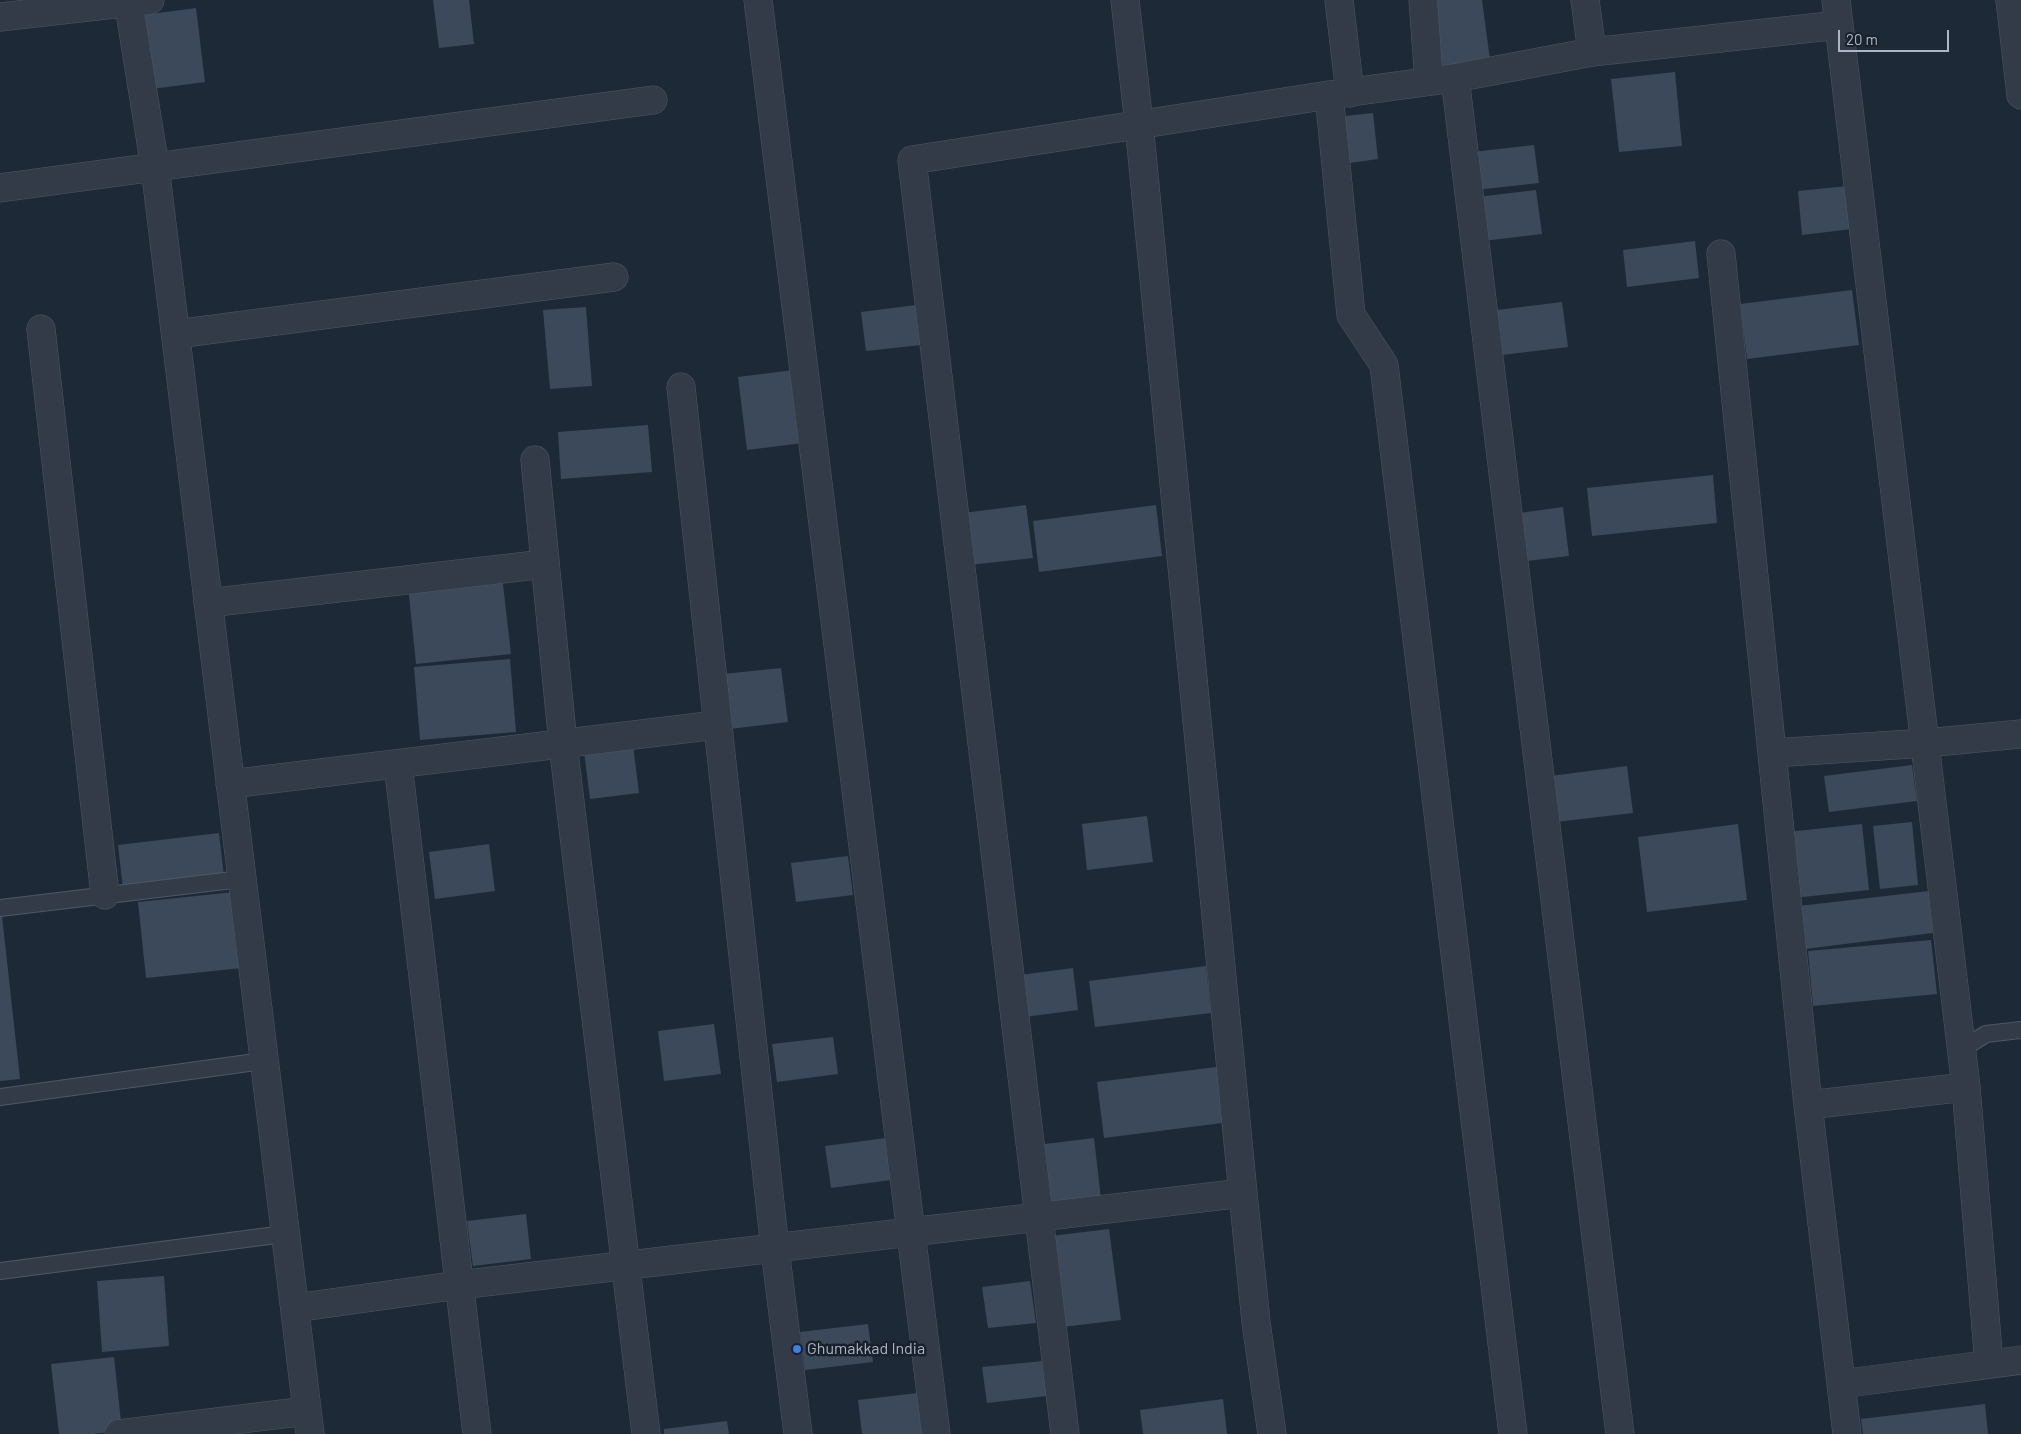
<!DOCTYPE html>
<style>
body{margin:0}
#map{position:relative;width:2021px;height:1434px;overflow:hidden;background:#1e2937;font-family:Barlow,sans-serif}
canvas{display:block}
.scale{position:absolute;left:1838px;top:30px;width:111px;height:22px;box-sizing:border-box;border:2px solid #acb5c5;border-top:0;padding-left:6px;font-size:15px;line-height:18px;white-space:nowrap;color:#acb5c5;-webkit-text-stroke:4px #18202c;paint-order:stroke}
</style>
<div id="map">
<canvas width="2021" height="1434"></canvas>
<div class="scale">20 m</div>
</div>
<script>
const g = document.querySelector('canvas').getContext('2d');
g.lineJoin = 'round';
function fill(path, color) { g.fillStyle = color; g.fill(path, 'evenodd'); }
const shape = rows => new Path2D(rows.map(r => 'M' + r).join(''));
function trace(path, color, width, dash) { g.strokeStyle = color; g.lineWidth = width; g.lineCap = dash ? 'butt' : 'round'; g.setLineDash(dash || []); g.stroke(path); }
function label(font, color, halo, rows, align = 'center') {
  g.font = font + ' Barlow,sans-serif'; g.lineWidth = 5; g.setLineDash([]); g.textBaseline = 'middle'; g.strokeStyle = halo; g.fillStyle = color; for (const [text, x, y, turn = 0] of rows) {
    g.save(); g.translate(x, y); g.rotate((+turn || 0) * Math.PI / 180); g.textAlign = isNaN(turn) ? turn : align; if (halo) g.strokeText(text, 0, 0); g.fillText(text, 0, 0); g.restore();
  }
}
fill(shape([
 [433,0,469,0,474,44,439,48],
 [1425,0,1482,0,1491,67,1435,76],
 [196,8,205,82,152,89,143,15],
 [1675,72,1682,146,1619,152,1611,79],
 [1373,113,1378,159,1342,164,1336,117],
 [1534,145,1539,183,1476,190,1472,152],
 [1847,186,1852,229,1802,235,1798,191],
 [1536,190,1542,234,1483,241,1477,197],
 [1695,241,1699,278,1627,287,1623,250],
 [1852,290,1859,345,1747,359,1740,304],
 [1562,302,1568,347,1494,356,1489,311],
 [916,305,921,345,866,351,861,312],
 [586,307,592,386,550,389,543,310],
 [794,370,803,443,747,450,738,377],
 [648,425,652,472,561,479,558,432],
 [1713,475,1717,523,1592,536,1587,488],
 [1026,505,1033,558,969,565,963,513],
 [1156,505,1162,556,1039,572,1033,521],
 [1563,507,1569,556,1518,562,1512,514],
 [502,576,511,654,416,664,408,586],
 [510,659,516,732,420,740,414,667],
 [781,668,788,722,730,729,723,674],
 [633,745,639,793,590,799,584,751],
 [1912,765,1917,801,1829,812,1824,776],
 [1627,766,1633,813,1556,822,1551,776],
 [1147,816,1153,862,1087,870,1082,824],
 [1912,822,1918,885,1880,889,1873,826],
 [1738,824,1747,900,1647,912,1638,837],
 [1862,824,1869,890,1793,898,1787,832],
 [219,833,224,876,123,889,118,845],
 [489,844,495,891,435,899,429,852],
 [848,856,853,895,796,902,791,863],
 [1929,891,1933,933,1805,949,1799,906],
 [234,892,242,968,146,978,138,902],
 [0,916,2,916,20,1079,0,1081],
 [1931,940,1937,994,1813,1006,1808,951],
 [1206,966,1211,1013,1095,1027,1089,981],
 [1073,968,1078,1010,1017,1018,1012,976],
 [714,1024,721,1074,664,1081,658,1031],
 [833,1037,838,1074,777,1082,772,1044],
 [1224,1066,1230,1122,1104,1138,1097,1082],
 [886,1138,891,1180,831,1188,825,1146],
 [1094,1138,1101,1199,1044,1206,1037,1145],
 [526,1214,531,1259,473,1266,467,1221],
 [1109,1229,1121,1320,1062,1327,1051,1236],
 [164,1276,169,1346,102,1352,97,1281],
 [1030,1281,1036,1323,988,1328,982,1287],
 [868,1324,873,1362,805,1370,800,1332],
 [114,1357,122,1431,92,1434,59,1434,51,1364],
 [1043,1361,1047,1396,987,1403,982,1367],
 [918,1393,923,1434,862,1434,858,1400],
 [1223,1399,1227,1434,1143,1434,1140,1410],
 [1985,1404,1988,1434,1863,1434,1861,1419],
 [727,1421,729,1434,664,1434,664,1429]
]), '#3c495a');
const lane = shape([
 [0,908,241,879],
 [1962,1049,1986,1034,2021,1030],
 [0,1097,263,1061],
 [0,1271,284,1234]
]);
const street = shape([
 [128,0,155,167,310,1434],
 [758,0,936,1434],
 [1125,0,1139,124,1243,1193,1256,1322,1272,1434],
 [1339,0,1350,93],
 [1423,0,1429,81],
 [1585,0,1592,52],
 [2010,0,2021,95],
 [0,17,150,0],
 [1455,78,1620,1434],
 [1329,95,1351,315,1384,365,1513,1434],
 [0,188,653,100],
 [1721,254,1808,1105,1847,1434],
 [41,329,105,895],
 [176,334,614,277],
 [681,387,775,1249,798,1434],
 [535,460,563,744,646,1434],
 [208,603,545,564],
 [1773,753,1926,743,2021,734],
 [398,764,477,1434],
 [230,784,716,725],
 [1966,1087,1989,1364],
 [1808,1105,1966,1087,1836,0],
 [295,1308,459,1285,1243,1193],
 [1841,1384,2021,1360],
 [119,1434,307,1411],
 [1065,1434,912,160,1329,95,1455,78,1592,52,1839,25]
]);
trace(lane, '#4f5866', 18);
trace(street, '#4f5866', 29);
trace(lane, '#323b47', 16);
trace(street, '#323b47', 28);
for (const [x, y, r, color] of [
 [797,1349,5,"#3f7fe0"]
]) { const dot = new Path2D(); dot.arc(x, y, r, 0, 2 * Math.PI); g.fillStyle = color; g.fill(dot); trace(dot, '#18202c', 2); }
label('16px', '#acb5c5', '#18202c', [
 ["Ghumakkad India",807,1349]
], 'left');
</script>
